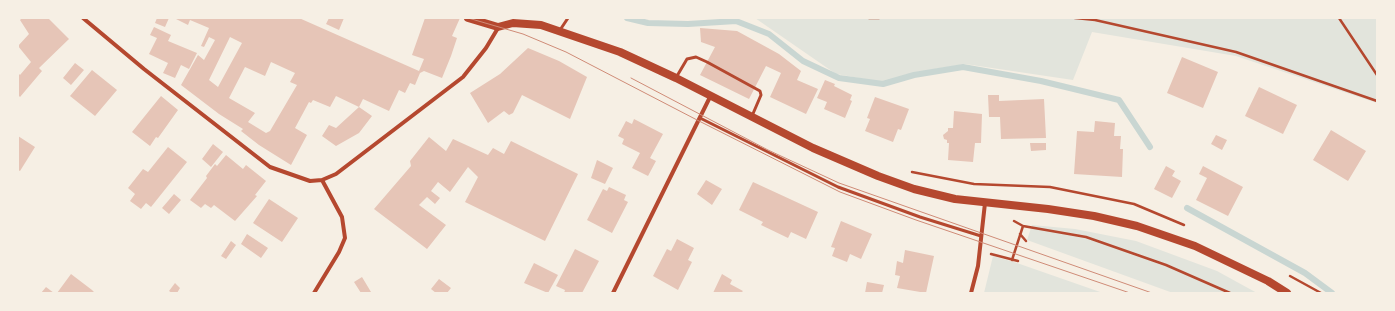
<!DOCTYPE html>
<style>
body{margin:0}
#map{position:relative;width:1395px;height:311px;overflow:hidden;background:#f6efe4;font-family:"Varela Round",sans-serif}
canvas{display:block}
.frame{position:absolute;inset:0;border:19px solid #f6efe4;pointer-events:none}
</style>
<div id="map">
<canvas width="1395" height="311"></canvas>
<div class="frame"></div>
</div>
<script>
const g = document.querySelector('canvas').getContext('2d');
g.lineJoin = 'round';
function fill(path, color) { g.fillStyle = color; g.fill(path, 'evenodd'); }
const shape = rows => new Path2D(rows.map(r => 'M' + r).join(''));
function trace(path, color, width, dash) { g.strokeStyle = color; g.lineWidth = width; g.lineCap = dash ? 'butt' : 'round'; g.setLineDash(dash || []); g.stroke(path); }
fill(shape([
 [755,18,1377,18,1377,103,1236,56,1092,32,1073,80,965,64,912,73,882,82,836,74],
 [1032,225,1075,229,1136,241,1217,271,1257,293,1173,293,1027,240],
 [993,256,1017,263,1103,293,984,293]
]), '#e2e4dc');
trace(shape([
 [627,18,648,23,688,24,736,21,769,34,803,61,839,78,883,84,914,75,963,67,1041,81,1119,100,1150,147],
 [1187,208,1305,273,1332,293]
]), '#c9d6d2', 6);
fill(shape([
 [22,18,48,18,69,39,39,68,42,71,20,97,18,95,18,73,20,75,31,62,18,46,29,34,20,20],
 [157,18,169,18,165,27,155,23],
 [174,18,299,18,419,71,424,59,412,55,425,18,460,18,452,36,457,38,451,56,442,78,424,71,420,73,415,85,410,83,405,93,399,90,389,111,363,99,359,107,336,96,330,107,313,100,311,103,309,102,295,128,307,135,291,165,259,145,241,131,243,129,219,114,181,85,198,55,204,60,215,40,209,37,204,47,201,46,209,28,190,20,188,25],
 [230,37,242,43,218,87,209,80],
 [271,62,295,73,290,82,297,85,270,131,266,133,248,122,255,113,229,98,245,67,265,76],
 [329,18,344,18,339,30,326,24],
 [154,27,171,35,168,41,197,53,189,69,181,65,175,78,163,73,168,63,149,54,157,38,150,35],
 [700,28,737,31,779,54,801,71,797,80,818,89,806,114,770,97,781,73,766,66,749,99,700,75,715,47,701,42],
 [528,48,559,61,587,77,570,119,522,95,513,113,509,115,504,111,488,123,470,93,500,74],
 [1182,57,1218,72,1203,108,1167,93],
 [75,63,84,70,71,85,63,78],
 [92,70,117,90,95,116,70,96],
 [825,80,835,84,834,86,852,95,850,100,852,101,845,118,824,109,827,102,817,98],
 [1259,87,1297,105,1283,134,1245,116],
 [988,95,999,95,999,101,1044,99,1046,138,1001,139,1000,117,989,117],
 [161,96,178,110,158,138,156,137,150,146,132,132],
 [875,97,909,109,901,130,898,129,893,142,865,131,870,119,867,118],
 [359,107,372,116,359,133,336,146,322,136,329,125,336,128],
 [954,111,982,114,981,143,975,143,973,162,948,160,949,143,947,143,947,140,944,139,943,135,948,131,948,128,953,128],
 [634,119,663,134,650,158,656,161,648,176,632,168,640,153,622,144,624,139,618,136,626,121,632,124],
 [1095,121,1115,123,1114,136,1121,136,1120,149,1123,149,1122,177,1074,174,1077,131,1094,132],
 [1331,130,1366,151,1348,181,1313,160],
 [1216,135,1227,140,1222,150,1211,144],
 [18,136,35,147,20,171,18,170],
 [429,137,446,151,453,139,488,155,493,148,504,154,511,141,578,174,545,241,465,202,478,177,468,167,450,192,438,182,431,191,440,198,435,204,427,197,419,205,446,225,427,249,374,209,411,166,410,161],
 [1030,143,1046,143,1046,150,1031,151],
 [213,144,223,152,211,167,202,159],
 [168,147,187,162,151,207,146,203,141,209,130,201,135,194,128,188,143,169,148,172],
 [226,155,243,169,246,165,266,181,255,195,257,196,235,221,214,205,211,208,205,204,201,208,190,200,207,178,206,176,215,164,217,166],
 [597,160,613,168,605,184,591,178],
 [1166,166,1175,171,1172,176,1181,181,1172,198,1154,189],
 [1203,166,1243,187,1228,216,1196,200,1207,178,1199,174],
 [706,180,722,189,712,205,697,194],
 [753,182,818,212,806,239,791,232,788,238,761,225,763,222,739,210],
 [609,187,626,195,624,200,628,202,612,233,587,220,603,189,607,191],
 [174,194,181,200,169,214,162,208],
 [269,199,298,218,282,242,253,223],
 [841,221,872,234,861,259,850,254,847,262,832,256,835,248,831,247],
 [247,234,268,248,261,258,241,244],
 [677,239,694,248,688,260,692,262,678,290,653,276,667,249,671,251],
 [231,241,236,245,226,259,221,256],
 [575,249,599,261,582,293,564,293,565,290,556,286],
 [905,250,934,256,926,293,897,288,900,276,895,275,897,261,903,263],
 [534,263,558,275,548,293,524,283],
 [71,274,92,290,95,293,57,293],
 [722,274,732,280,730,284,743,291,741,293,713,293],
 [362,277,371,292,370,293,361,293,354,282],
 [439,279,451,288,447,293,436,293,431,289],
 [867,282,884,285,882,293,865,293],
 [175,283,180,288,177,293,172,293,169,291],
 [46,287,54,293,41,293]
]), '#e6c5b7');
trace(shape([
 [869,18,879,18],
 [1075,18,1095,20,1236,52,1377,101],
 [1339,18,1377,75],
 [912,172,974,184,1050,187,1134,204,1184,225],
 [1014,221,1023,226,1086,237,1166,265,1230,293],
 [1020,234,1026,241],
 [991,254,1018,261],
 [1012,260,1023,226],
 [1290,276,1321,293]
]), '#b5482f', 2.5);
trace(shape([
 [560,30,568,18],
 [677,76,687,59,696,57,707,62,760,91,761,95,752,116],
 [700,118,838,187,920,217,981,236]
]), '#b5482f', 3);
trace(shape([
 [83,18,144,69,270,167,310,181,322,180,336,174,463,77,486,48,498,28],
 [314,293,339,252,345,238,342,217,322,180],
 [613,293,711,95],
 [971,293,978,266,985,203]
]), '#b5482f', 4);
trace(shape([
 [468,18,498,27,513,23,541,25,620,52,676,78,813,148,878,176,914,189,955,199,1048,209,1094,216,1137,226,1195,246,1268,281,1287,293]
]), '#b5482f', 8);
trace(shape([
 [468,18,523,34,566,52,699,121,840,192,916,220,1130,293],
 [631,78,768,150,839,183,1152,293]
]), '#cf8b77', 1);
</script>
